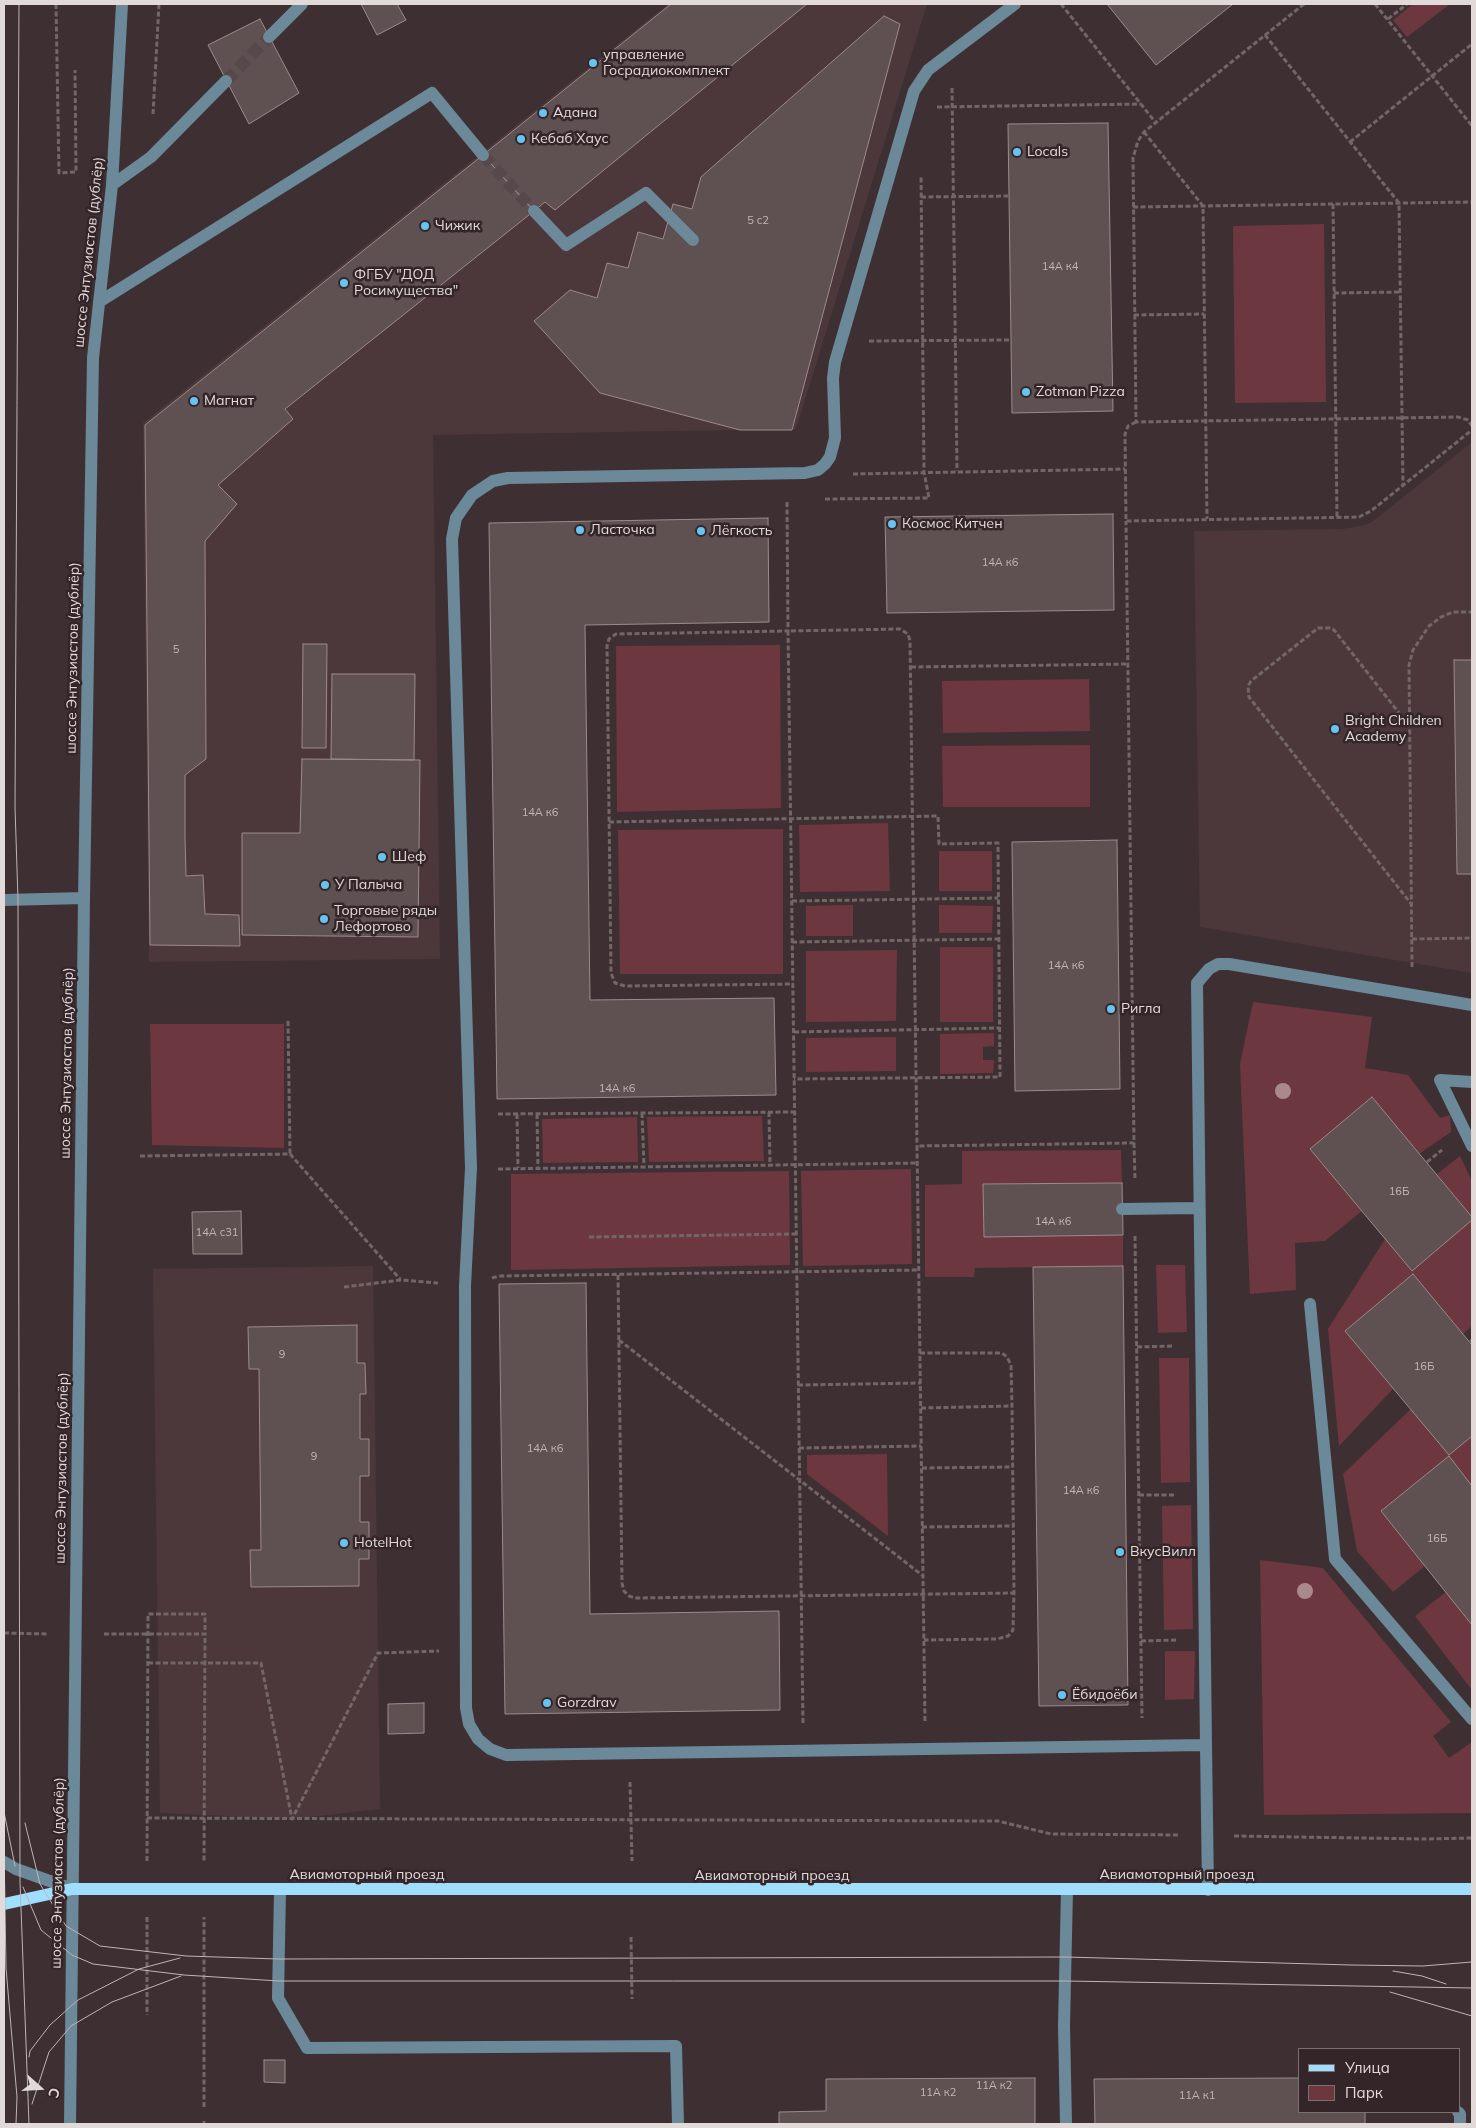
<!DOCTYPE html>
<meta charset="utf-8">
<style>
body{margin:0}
#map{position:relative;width:1476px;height:2128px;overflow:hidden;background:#3e3032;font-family:Mulish,sans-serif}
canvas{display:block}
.frame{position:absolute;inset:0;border:5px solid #e2d9d9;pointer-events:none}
.legend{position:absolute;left:1298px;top:2048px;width:162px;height:65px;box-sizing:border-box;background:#342628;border:1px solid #7a6e6f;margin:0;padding:6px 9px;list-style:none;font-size:15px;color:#e2d9d9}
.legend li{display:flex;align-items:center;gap:10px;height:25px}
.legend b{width:25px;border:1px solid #7a6e6f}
.north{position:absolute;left:15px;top:2063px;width:50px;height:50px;-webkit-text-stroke:4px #342628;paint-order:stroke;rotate:109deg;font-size:14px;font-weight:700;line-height:20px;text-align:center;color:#e2d9d9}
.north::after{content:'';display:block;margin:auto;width:18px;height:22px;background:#e2d9d9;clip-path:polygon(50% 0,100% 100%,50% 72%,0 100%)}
</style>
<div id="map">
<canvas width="1476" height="2128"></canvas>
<div class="frame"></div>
<ul class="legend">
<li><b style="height:6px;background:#9fdefd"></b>Улица</li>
<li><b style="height:14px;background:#6c373f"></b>Парк</li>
</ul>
<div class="north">С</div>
</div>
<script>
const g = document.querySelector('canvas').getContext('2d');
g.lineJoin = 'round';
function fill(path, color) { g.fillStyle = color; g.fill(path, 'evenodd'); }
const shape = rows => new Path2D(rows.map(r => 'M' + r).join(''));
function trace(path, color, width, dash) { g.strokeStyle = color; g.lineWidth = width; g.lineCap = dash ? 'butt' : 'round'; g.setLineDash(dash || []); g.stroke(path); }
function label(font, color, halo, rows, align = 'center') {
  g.font = font + ' Mulish,sans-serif'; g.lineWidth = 5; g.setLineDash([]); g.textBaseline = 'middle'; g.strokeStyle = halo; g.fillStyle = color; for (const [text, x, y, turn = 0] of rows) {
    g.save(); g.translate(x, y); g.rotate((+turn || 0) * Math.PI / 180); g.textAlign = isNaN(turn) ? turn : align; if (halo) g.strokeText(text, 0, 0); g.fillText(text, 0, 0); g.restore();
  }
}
fill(shape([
 [668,4,927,4,796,429,433,435,440,959,149,962,143,423],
 [1472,442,1472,973,1200,927,1194,531,1342,529,1365,525,1372,522],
 [373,1266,380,1809,292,1819,160,1813,153,1269]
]), '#4c373a');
fill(shape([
 [1413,4,1450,4,1407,37,1393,20],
 [1324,224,1326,402,1235,403,1233,226],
 [780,645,781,808,617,812,616,646],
 [1089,679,1090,731,943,733,942,681],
 [1090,745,1090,807,943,807,942,746],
 [888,823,890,891,800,892,799,825],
 [783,829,783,974,620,974,618,830],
 [939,851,992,851,992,891,939,891],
 [853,905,853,936,806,936,806,906],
 [939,905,993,906,992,933,939,933],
 [940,947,993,947,993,1022,940,1022],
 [897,950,896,1021,806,1022,806,951],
 [1253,1002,1372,1017,1365,1068,1408,1075,1440,1118,1450,1115,1451,1132,1419,1154,1372,1097,1310,1149,1362,1211,1325,1241,1295,1243,1296,1290,1250,1294,1240,1064],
 [150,1024,284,1024,284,1148,152,1145],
 [994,1033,994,1046,983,1047,983,1060,994,1060,993,1073,940,1074,940,1034],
 [896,1037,896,1071,806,1072,806,1038],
 [762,1116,764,1161,649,1162,647,1117],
 [637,1117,638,1162,543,1163,542,1119],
 [1121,1150,1122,1183,983,1184,984,1236,1123,1235,1123,1266,975,1268,974,1277,925,1277,925,1185,962,1184,962,1151],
 [1460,1156,1472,1181,1472,1217,1437,1174],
 [911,1169,912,1264,803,1266,801,1171],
 [789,1171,790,1265,511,1270,511,1174],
 [1472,1220,1472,1326,1463,1334,1413,1274,1345,1331,1393,1389,1339,1446,1328,1329,1385,1239,1412,1271],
 [1156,1265,1185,1265,1187,1332,1158,1333],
 [1159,1358,1189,1358,1190,1482,1161,1483],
 [1411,1409,1449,1455,1472,1436,1472,1486,1449,1457,1381,1511,1425,1566,1393,1592,1357,1551,1343,1474],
 [887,1454,888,1536,807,1474,807,1455],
 [1191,1505,1193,1629,1164,1630,1162,1506],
 [1260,1560,1323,1568,1451,1722,1433,1736,1449,1758,1472,1742,1472,1813,1264,1815],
 [1446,1592,1472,1625,1472,1690,1415,1616],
 [1165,1651,1195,1651,1194,1699,1165,1700]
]), '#6c373f');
const building = shape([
 [361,4,397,4,406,20,377,35,361,4],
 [671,4,807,4,555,210,545,202,534,211,483,155,671,4],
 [1107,4,1233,4,1156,65,1107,4],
 [884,16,900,24,792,430,740,430,600,393,534,321,570,290,597,298,607,263,628,268,638,232,663,239,673,204,692,209,701,177,884,16],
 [260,19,299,93,249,124,208,45,260,19],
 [1108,123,1113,411,1012,413,1008,124,1108,123],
 [483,155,534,211,285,409,293,419,218,485,237,504,205,541,206,759,185,775,185,837,186,876,203,875,205,914,239,915,240,946,150,945,145,425,483,155],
 [1113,514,1114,610,887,613,885,517,1113,514],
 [768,518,769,622,585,625,590,1000,774,998,776,1095,497,1099,489,523,768,518],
 [303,644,327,644,326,748,302,748,303,644],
 [1454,660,1472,660,1472,874,1457,874,1454,660],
 [332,674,415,674,414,760,331,759,332,674],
 [302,759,420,760,418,937,242,935,242,833,300,833,302,759],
 [1117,840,1120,1089,1015,1091,1012,842,1117,840],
 [1372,1097,1472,1217,1472,1220,1412,1271,1310,1149,1372,1097],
 [1122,1183,1123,1235,984,1237,983,1184,1122,1183],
 [241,1211,242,1254,193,1254,192,1212,241,1211],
 [1123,1266,1128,1705,1039,1706,1033,1267,1123,1266],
 [1413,1274,1472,1345,1472,1436,1449,1455,1345,1331,1413,1274],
 [586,1283,590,1614,779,1611,780,1710,505,1714,499,1284,586,1283],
 [357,1325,357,1363,365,1363,366,1394,360,1394,360,1439,369,1439,369,1476,360,1476,360,1522,369,1522,369,1559,359,1559,359,1586,251,1587,250,1550,261,1550,259,1369,249,1369,248,1327,357,1325],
 [1449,1456,1472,1486,1472,1625,1381,1511,1449,1456],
 [424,1703,424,1733,388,1734,388,1704,424,1703],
 [264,2060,285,2060,285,2083,264,2082,264,2060],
 [1035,2078,1035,2124,779,2124,779,2112,826,2111,826,2079,1035,2078],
 [1300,2078,1300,2112,1365,2112,1365,2124,1095,2124,1094,2079,1300,2078]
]);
fill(building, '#5f5051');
trace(building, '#9c8b8d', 1);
trace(shape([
 [226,81,269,37],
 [483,155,534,211]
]), '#57494b', 12, [12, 6]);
trace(shape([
 [56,4,59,173,76,172,75,70],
 [1061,4,1156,123],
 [1304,4,1144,132,1138,141,1133,158,1136,422,1458,417,1468,420,1472,426],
 [1375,4,1472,126],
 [1388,19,1407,4],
 [1265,35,1399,203,1403,486],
 [952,88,957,471],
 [937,107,1141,104],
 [153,114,159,4],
 [1144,132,1203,206,1207,519],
 [1350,142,1472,44],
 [921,197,1009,196],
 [1333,204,1337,518],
 [1133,207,1472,202],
 [1334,293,1400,292],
 [1134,315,1204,314],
 [869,341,1011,340],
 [1136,422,1128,426,1125,434,1126,521,1359,517,1371,511,1472,430],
 [853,474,1125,469],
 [825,499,929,498,924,472,921,175],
 [787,502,788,631,616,634,609,639,607,646,611,973,615,983,625,986,793,984],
 [911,667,1128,664],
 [1410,727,1334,630,1330,628,1318,628,1251,681,1248,686,1249,697,1412,905],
 [609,822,938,816,939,844,998,843,1000,1077,794,1079],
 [792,901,998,898],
 [1412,939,1472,938],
 [792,942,998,939],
 [1412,967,1409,665,1413,650,1429,626,1441,617,1453,612,1472,612],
 [288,1021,290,1154],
 [794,1032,1000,1028],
 [769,1112,770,1165],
 [642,1113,644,1167],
 [498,1114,795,1112],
 [517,1114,518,1168],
 [537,1114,538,1168],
 [1134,1143,1135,1180],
 [140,1156,290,1154,400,1279],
 [1427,1162,1442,1150],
 [498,1169,917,1163],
 [1135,1236,1142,1718],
 [589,1237,796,1234],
 [618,1275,622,1583,624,1591,629,1596,635,1598,1014,1593],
 [492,1278,499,1276,919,1270],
 [344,1287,401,1280,438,1283],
 [619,1340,922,1575],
 [1470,1342,1472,1340],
 [1137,1347,1173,1346],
 [920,1353,1002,1353,1007,1357,1011,1365,1012,1406,1014,1593,1013,1630,1008,1636,997,1639,924,1640],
 [798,1385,921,1383],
 [921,1408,1012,1406],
 [799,1448,921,1446],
 [922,1468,1012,1467],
 [1139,1495,1175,1495],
 [922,1527,1013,1526],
 [4,1633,47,1634],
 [104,1634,205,1634,204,1861],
 [1141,1641,1177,1640],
 [148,1663,261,1663,292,1819,378,1653,439,1651],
 [925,1721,917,1146,1134,1143,1126,521],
 [803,1723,788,631,900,629,908,634,910,641,917,1146],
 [630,1782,632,1861],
 [147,1818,998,1821,1051,1834,1180,1835],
 [1234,1836,1424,1839,1472,1838],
 [147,1861,148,1614,205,1614,205,1634],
 [147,1917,147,2015],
 [631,1937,632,1999],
 [204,2107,204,1917],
 [204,2124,204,2121]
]), '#726667', 3, [5, 2.5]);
trace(shape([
 [1015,4,928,70,914,91,835,362,833,378,835,438,830,457,825,464,818,470,805,473,508,478,493,481,472,495,456,518,452,539,471,1168,465,1286,466,1708,469,1724,478,1739,490,1749,506,1755,1206,1745,1208,1890],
 [269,37,302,4],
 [112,185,151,157,226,81],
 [534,211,566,245,646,193,693,240],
 [99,302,432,93,483,155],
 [4,900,84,898],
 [1440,1080,1472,1146],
 [1440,1080,1472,1082],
 [1122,1209,1198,1208],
 [1310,1304,1335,1559,1472,1719],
 [1206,1745,1197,983,1209,969,1218,964,1229,964,1472,1005],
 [4,1862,16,1869,72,1889],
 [280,1890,278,1998,307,2048,676,2046,678,2124],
 [1458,2112,1460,2114,1460,2124],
 [70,2124,84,898,93,358,112,185,122,4],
 [1066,2124,1064,2026,1067,1890]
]), '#6b8999', 12);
trace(shape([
 [4,1904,72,1889,1472,1889]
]), '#9fdefd', 12);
trace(shape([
 [19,4,15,807,18,900,20,1881,29,2124],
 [4,1812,15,1866],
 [25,1823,40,1884,66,1926,100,1946,186,1956,278,1959,1066,1957,1351,1965,1423,1966,1472,1962],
 [4,1846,6,1968,17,2097,16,2124],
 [23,1887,41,1930,72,1955,93,1964,184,1975,279,1981,1066,1981,1472,1988],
 [1393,1971,1422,1976,1446,1984],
 [1390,1992,1472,2016],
 [29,2057,30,2051,50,2025,78,2000,139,1969,180,1958],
 [32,2104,49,2052,71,2026,112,2002,181,1976]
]), '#bfb5b6', 1);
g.fillStyle = '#a88a8d';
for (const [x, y] of [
 [1283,1091],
 [1305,1591]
]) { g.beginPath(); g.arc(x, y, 8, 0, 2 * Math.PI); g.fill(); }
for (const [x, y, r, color] of [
 [593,63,5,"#67c4f0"],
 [543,113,5,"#67c4f0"],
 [521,139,5,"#67c4f0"],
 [1017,152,5,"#67c4f0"],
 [425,226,5,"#67c4f0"],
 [344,283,5,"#67c4f0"],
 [1026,392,5,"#67c4f0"],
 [194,401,5,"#67c4f0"],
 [892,524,5,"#67c4f0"],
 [580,530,5,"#67c4f0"],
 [701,531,5,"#67c4f0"],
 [1335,729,5,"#67c4f0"],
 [382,857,5,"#67c4f0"],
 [325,885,5,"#67c4f0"],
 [324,919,5,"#67c4f0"],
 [1111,1009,5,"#67c4f0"],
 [344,1543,5,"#67c4f0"],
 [1120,1552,5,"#67c4f0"],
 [1062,1695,5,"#67c4f0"],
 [547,1703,5,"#67c4f0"]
]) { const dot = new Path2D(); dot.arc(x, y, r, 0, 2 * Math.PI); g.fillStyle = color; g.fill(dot); trace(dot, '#342628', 2); }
label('11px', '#c1b7b7', null, [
 ["5 с2",758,221],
 ["14А к4",1060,267],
 ["14А к6",1000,563],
 ["5",176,650],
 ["14А к6",540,813],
 ["14А к6",1066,966],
 ["14А к6",617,1089],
 ["16Б",1399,1192],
 ["14А к6",1053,1222],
 ["14А с31",217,1233],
 ["9",282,1355],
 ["16Б",1424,1367],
 ["14А к6",545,1449],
 ["9",314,1457],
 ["14А к6",1081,1491],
 ["16Б",1437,1539],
 ["11А к2",994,2086],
 ["11А к2",938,2093],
 ["11А к1",1197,2096]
]);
label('14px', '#e2d9d9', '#342628', [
 ["управление",603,55],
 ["Госрадиокомплект",603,71],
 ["Адана",553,113],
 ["Кебаб Хаус",531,139],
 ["Locals",1027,152],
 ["Чижик",435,226],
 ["ФГБУ \"ДОД",354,275],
 ["Росимущества\"",354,291],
 ["Zotman Pizza",1036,392],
 ["Магнат",204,401],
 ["Космос Китчен",902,524],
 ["Ласточка",590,530],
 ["Лёгкость",711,531],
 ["Bright Children",1345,721],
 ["Academy",1345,737],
 ["Шеф",392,857],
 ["У Палыча",335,885],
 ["Торговые ряды",334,911],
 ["Лефортово",334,927],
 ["Ригла",1121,1009],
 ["HotelHot",354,1543],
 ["ВкусВилл",1130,1552],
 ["Ёбидоёби",1072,1695],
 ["Gorzdrav",557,1703]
], 'left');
label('14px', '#e2d9d9', '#342628', [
 ["шоссе Энтузиастов (дублёр)",89,252,-84],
 ["шоссе Энтузиастов (дублёр)",73,658,-89],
 ["шоссе Энтузиастов (дублёр)",67,1063,-89],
 ["шоссе Энтузиастов (дублёр)",62,1468,-89],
 ["шоссе Энтузиастов (дублёр)",58,1873,-89],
 ["Авиамоторный проезд",367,1875],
 ["Авиамоторный проезд",1177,1875],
 ["Авиамоторный проезд",772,1876]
]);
</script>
